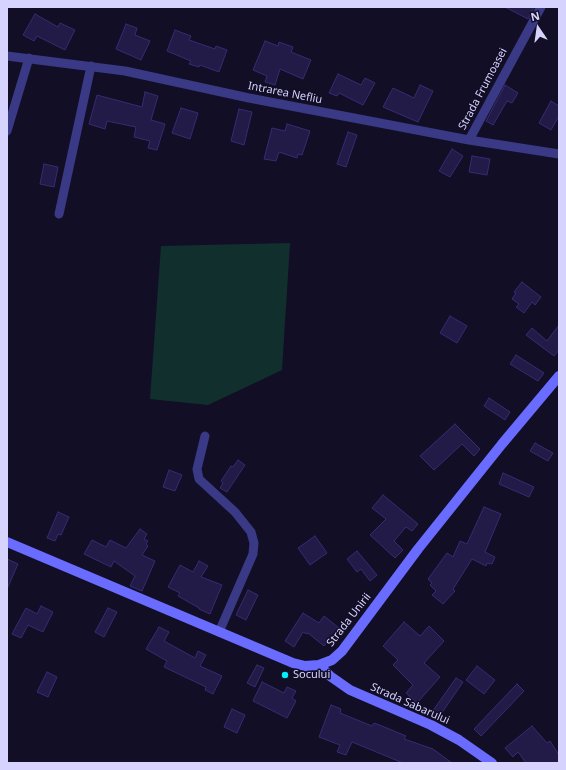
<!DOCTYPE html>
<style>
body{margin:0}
#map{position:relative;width:566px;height:770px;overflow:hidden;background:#120e26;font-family:"Noto Sans",sans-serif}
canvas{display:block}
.frame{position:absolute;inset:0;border:8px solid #d6d3ff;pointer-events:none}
.north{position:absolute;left:518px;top:8px;width:40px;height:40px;-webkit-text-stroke:3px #120e26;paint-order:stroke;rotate:347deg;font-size:11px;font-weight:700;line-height:16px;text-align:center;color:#d6d3ff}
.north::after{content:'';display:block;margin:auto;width:14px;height:18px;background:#d6d3ff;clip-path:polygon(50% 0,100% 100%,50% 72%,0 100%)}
</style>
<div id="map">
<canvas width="566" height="770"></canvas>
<div class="frame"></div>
<div class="north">N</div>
</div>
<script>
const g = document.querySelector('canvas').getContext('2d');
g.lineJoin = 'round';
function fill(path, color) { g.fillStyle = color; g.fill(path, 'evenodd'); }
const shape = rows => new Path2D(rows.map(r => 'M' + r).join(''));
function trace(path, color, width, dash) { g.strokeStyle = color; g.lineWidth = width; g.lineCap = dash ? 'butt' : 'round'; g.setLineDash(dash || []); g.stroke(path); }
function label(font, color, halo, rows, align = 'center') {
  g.font = font + ' "Noto Sans",sans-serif'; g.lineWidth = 3; g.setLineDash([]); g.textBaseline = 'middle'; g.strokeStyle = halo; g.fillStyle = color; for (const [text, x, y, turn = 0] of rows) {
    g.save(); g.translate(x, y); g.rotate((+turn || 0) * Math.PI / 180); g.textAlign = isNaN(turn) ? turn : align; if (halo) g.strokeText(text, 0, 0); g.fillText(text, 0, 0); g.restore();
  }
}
fill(shape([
 [290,243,282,370,208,405,150,399,161,246]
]), '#11302d');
const building = shape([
 [505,7,534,7,528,19,505,7],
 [35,14,58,27,60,23,75,30,65,50,37,36,34,41,23,35,35,14],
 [126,24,137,28,135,35,150,41,141,60,116,49,126,24],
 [175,30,191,36,189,40,215,49,216,46,227,50,219,72,200,65,199,67,189,64,191,61,167,51,175,30],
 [265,41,278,46,279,42,293,47,291,52,311,60,303,79,280,69,275,85,265,82,267,76,253,70,265,41],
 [338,74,361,85,365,78,375,83,363,105,339,93,337,96,329,93,338,74],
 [420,85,433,91,418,122,383,107,393,88,414,98,420,85],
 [505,85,518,93,512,103,507,101,493,125,486,121,505,85],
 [145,92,158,96,151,120,165,124,157,150,148,148,150,141,134,137,136,127,107,121,105,129,89,124,97,95,142,107,145,92],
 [551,101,559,106,559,116,551,130,539,123,551,101],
 [181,108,198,113,190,139,172,133,181,108],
 [239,109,252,112,244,145,231,141,239,109],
 [287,124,310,131,302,155,298,154,297,158,279,152,276,161,264,159,272,128,285,131,287,124],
 [348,132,357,135,346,167,337,164,348,132],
 [452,149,463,156,450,177,439,171,452,149],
 [472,156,490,159,487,175,469,172,472,156],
 [44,164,58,167,54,187,40,184,44,164],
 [522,282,541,297,535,305,532,302,524,313,516,307,519,304,512,299,516,293,514,292,522,282],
 [450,316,467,326,457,343,440,333,450,316],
 [559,325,559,350,554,356,526,335,532,328,547,341,559,325],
 [516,355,544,373,538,381,510,364,516,355],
 [489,398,510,412,505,420,484,406,489,398],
 [455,424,480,449,474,456,462,444,434,470,420,456,455,424],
 [535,443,553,453,548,461,530,451,535,443],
 [238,460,245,465,227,492,220,488,223,483,221,481,231,466,233,467,238,460],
 [169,470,182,475,175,491,163,487,169,470],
 [503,473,534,487,529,497,499,484,503,473],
 [383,495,418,524,412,531,406,527,394,541,403,550,395,558,370,535,386,519,372,508,383,495],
 [484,507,501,514,485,552,495,557,492,564,487,563,486,566,472,559,453,589,455,591,443,604,432,595,436,591,430,585,432,583,428,579,447,553,453,557,460,541,467,544,484,507],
 [58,512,69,517,61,535,58,534,55,541,47,538,58,512],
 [140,529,147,534,144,539,148,541,146,544,148,546,142,555,155,561,142,591,130,586,135,576,114,561,111,567,84,554,92,540,106,547,110,540,126,548,140,529],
 [315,536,327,553,310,565,298,548,315,536],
 [357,551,377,575,370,581,361,569,357,572,347,559,357,551],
 [7,559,18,564,7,589,7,559],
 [199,561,208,566,201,577,222,585,210,614,199,609,199,608,178,596,180,593,168,587,180,565,193,572,199,561],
 [248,590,258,595,246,620,236,615,248,590],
 [41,606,53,612,43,632,28,625,21,638,12,634,26,608,37,614,41,606],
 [108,608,117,612,104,637,95,632,108,608],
 [303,613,319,623,324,616,339,628,324,646,308,633,307,634,303,632,294,647,285,641,303,613],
 [404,622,420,636,429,626,444,641,424,663,440,677,417,703,406,693,413,685,393,665,398,660,383,646,404,622],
 [159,627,169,632,164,641,195,658,198,651,206,655,200,666,222,676,213,694,205,690,206,687,164,667,167,661,146,649,159,627],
 [257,665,264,668,255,687,247,683,257,665],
 [477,666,495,680,484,694,466,680,477,666],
 [47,672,57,677,48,697,37,692,47,672],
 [456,678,463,682,439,717,432,712,456,678],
 [262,682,284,693,287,687,296,691,292,698,296,701,287,718,253,701,262,682],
 [517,684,524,691,481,736,474,729,517,684],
 [331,705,341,709,340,713,372,726,374,723,382,726,406,736,404,739,433,749,452,763,403,763,352,742,346,755,337,752,340,745,319,737,331,705],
 [232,709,245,715,237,733,224,727,232,709],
 [532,726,547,743,550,741,559,755,559,763,526,763,518,752,513,757,505,748,532,726]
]);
fill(building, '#221a47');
trace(building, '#372c73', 1);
trace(shape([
 [7,56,125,71,249,98,469,140,559,154],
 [7,131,29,58],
 [469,140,541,7],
 [59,214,91,66],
 [205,436,197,469,199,479,235,512,251,532,254,543,253,554,219,632]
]), '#393985', 9);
trace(shape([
 [7,542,293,663,305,666,319,665,332,660,342,651,418,549,502,444,559,376],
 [319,665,330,676,350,690,431,725,459,740,492,763]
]), '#6a6bff', 10);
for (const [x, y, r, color] of [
 [285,675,4,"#00edfe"]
]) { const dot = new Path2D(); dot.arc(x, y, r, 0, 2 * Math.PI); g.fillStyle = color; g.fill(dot); trace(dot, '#120e26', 1.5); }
label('11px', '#d6d3ff', '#120e26', [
 ["Strada Frumoasei",483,89,-62],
 ["Intrarea Nefliu",285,93,11],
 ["Strada Unirii",349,620,-52],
 ["Strada Sabarului",410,704,24]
]);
label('11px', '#d6d3ff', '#120e26', [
 ["Socului",293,675]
], 'left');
</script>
